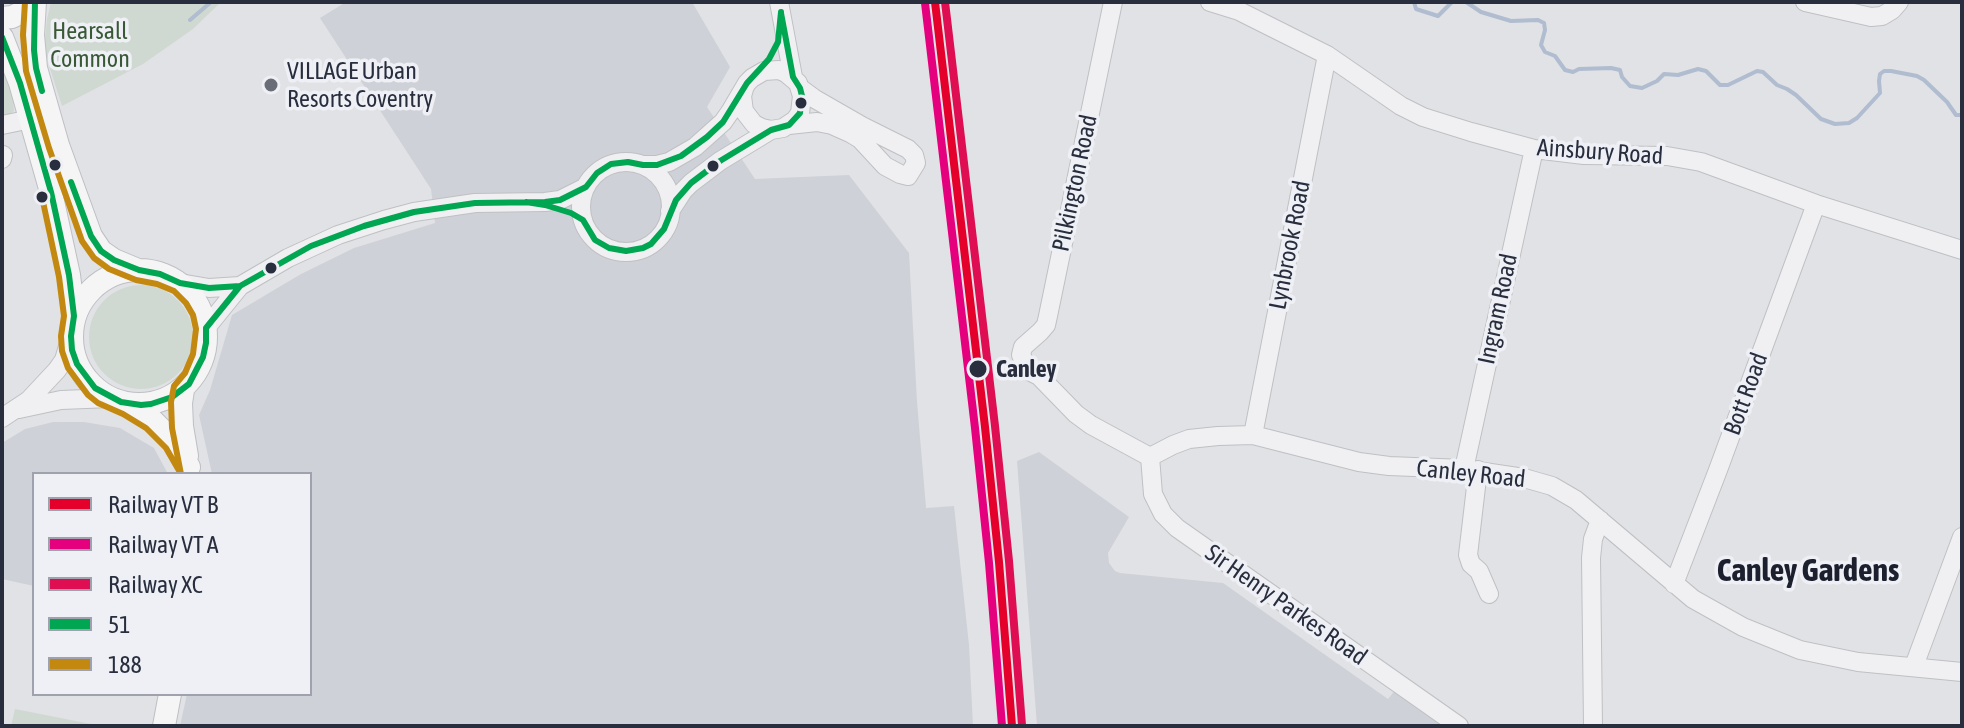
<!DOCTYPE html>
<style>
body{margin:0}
#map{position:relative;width:1964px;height:728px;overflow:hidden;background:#e1e2e5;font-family:"Asap Condensed",sans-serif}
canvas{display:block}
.frame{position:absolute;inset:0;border:4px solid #282e3e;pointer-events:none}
.legend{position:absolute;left:32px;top:472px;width:280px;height:224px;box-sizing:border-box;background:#eef0f5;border:2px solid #9fa2ac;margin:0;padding:10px 14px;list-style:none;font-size:24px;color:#282e3e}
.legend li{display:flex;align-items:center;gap:16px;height:40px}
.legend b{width:40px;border:2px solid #9fa2ac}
</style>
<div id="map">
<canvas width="1964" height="728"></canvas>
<div class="frame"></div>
<ul class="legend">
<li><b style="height:10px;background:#e4002b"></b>Railway VT B</li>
<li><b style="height:10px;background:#e5007d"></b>Railway VT A</li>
<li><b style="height:10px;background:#df0d52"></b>Railway XC</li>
<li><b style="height:10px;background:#00a651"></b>51</li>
<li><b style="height:10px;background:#c38810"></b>188</li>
</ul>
</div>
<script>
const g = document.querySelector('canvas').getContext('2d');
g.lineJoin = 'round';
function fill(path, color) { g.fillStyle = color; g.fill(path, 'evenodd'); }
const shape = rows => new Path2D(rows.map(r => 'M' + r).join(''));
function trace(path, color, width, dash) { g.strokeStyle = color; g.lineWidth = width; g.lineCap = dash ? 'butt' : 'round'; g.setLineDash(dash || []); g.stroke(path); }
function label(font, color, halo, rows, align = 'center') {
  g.font = font + ' "Asap Condensed",sans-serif'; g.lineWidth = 7; g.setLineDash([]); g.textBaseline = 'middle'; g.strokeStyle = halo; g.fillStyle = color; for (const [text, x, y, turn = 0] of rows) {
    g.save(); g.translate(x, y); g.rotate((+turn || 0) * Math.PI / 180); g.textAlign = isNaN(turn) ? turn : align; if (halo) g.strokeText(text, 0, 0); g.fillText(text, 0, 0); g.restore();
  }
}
fill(shape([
 [346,2,692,2,730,67,707,107,755,179,849,175,909,253,917,402,926,508,954,506,969,645,973,726,180,726,187,694,310,694,310,474,212,474,199,415,210,390,232,315,301,274,354,248,435,223,431,189,320,18],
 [53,422,84,422,120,428,154,448,168,474,34,474,34,586,2,579,2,443,25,429],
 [1039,452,1129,517,1108,553,1109,563,1115,571,1120,573,1223,583,1388,699,1399,685,1459,726,1037,726,1017,461]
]), '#cfd1d8');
fill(shape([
 [51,2,221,2,193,29,143,64,62,106,44,50,47,19],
 [2,58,12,85,14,111,2,122],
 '89 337a52 52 0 1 1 104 0a52 52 0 1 1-104 0Z',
 [15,709,96,725,96,726,11,726]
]), '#d0d9d1');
trace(shape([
 [1414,2,1416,9,1438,16,1452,2],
 [1466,2,1481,12,1511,21,1538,20,1544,23,1545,30,1541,45,1545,52,1555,56,1565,70,1573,72,1579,69,1611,68,1620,70,1622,77,1630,86,1642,88,1657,81,1664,74,1678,75,1698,69,1706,71,1720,85,1728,85,1757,71,1763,72,1777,85,1787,89,1796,95,1821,119,1835,124,1849,123,1857,118,1880,93,1879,81,1880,74,1884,71,1891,71,1917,76,1924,80,1947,102,1956,115,1962,115],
 [190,20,211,2]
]), '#b0bccf', 4);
const minor = shape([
 [779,2,793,77],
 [1113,2,1048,316,1046,325,1040,332,1023,347,1021,355,1029,371,1039,376,1076,414,1091,425,1150,457],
 [1210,2,1239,11,1327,55,1401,106,1423,117,1471,132,1534,149,1584,155,1667,156,1701,162,1816,204,1962,250],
 [1805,2,1871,17,1882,16,1892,10,1899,2],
 [2,125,31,119],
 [789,125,817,122,832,125,850,133,860,139,885,166,900,174,908,176,916,163,914,155,908,149,862,126,815,99,800,88],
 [2,159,3,155],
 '581 207a45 45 0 1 1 90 0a45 45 0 1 1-90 0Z',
 [643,165,657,165,669,162,695,147,723,122,730,112,747,83,752,78,764,71,779,70,786,73,798,83,802,96,800,113,795,120,783,128,771,130,762,128,754,124,744,111,742,96,744,89],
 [670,211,683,191,691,183,720,161,771,130],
 [180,283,209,288,240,286],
 [206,328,240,286,288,258,338,235,384,220,414,212,475,203,545,202,560,200,586,187],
 [19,409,61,400,111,398],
 [2,418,29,400,57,370,64,360,71,336],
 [1253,435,1327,55],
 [1150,457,1173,445,1189,439,1218,436,1253,435,1359,462,1389,466,1464,469,1524,478,1552,486,1576,500,1693,599,1743,627,1800,650,1858,662,1962,672],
 [1150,457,1153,494,1163,514,1177,528,1459,726],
 [1464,469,1534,149],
 [1478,470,1468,555,1471,564,1479,571,1489,594],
 [1674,584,1718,470,1816,204],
 [1914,666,1962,537],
 [1593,726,1591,558,1593,539,1600,520]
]);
const major = shape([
 [35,2,33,35,36,68,58,145,91,236,101,251,114,260,138,270],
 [2,18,12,17,20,13,32,2],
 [2,37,20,83,51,192,69,275,74,316],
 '72 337a67 67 0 1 1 134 0a67 67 0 1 1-134 0Z',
 [183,390,181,403,182,426,187,456],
 [128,405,152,420,174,442,189,467],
 [164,726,170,694]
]);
trace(minor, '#bfc0c3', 20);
trace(major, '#bebfc3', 24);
trace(minor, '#f0f0f2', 18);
trace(major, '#f5f5f6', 22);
trace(shape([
 [35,2,34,50,36,68,42,91],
 [2,37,20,83,51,192,69,275,74,316,71,336,72,350,77,364,95,388,121,402,141,405,151,404,172,397,189,384,203,357,206,343,206,328,240,286,311,246,364,226,414,212,475,203,545,202,560,200,586,187,597,173,611,164,628,162,643,165,657,165,681,156,707,137,723,122,747,83,769,59,778,42,781,12],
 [71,182,91,236,101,251,114,260,139,270,160,274,180,283,209,288,240,286],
 [526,202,545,205,571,213,583,220,595,240,609,248,626,251,643,248,651,244,664,229,676,200,691,183,720,161,771,130,789,125,800,113,802,96,800,88,793,77,781,13]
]), '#00a651', 6);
trace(shape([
 [25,2,23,35,26,71,49,148,82,241,94,258,109,269,136,280,157,284,174,291,186,303,193,315,196,329,193,354,185,373,174,386,171,402,172,428,181,474],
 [42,197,59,277,64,316,61,336,62,351,68,368,88,395,98,403,123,414,146,428,166,448,181,474]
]), '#c38810', 6);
trace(shape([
 [935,2,985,427,999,562,1012,726]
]), '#e4002b', 8);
trace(shape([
 [925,3,975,428,989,563,1002,726]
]), '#e5007d', 8);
trace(shape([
 [945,2,995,426,1009,561,1022,725]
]), '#df0d52', 8);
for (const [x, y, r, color] of [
 [271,85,8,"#696d78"],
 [801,103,7,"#282e3e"],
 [55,165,7,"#282e3e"],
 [713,166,7,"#282e3e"],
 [42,197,7,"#282e3e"],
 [271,268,7,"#282e3e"],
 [978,369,10,"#282e3e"]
]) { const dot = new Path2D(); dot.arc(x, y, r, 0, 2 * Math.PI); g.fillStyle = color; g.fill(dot); trace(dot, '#eef0f5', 3); }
label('24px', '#395936', '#eef0f5', [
 ["Hearsall",90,31],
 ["Common",90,59]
]);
label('24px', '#282e3e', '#eef0f5', [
 ["VILLAGE Urban",287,71],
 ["Resorts Coventry",287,99]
], 'left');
label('24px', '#282e3e', '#eef0f5', [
 ["Ainsbury Road",1600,152,4],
 ["Pilkington Road",1075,183,-78],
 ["Lynbrook Road",1290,245,-79],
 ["Ingram Road",1498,309,-78],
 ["Bott Road",1746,394,-70],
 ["Canley Road",1471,474,6],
 ["Sir Henry Parkes Road",1286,605,35]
]);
label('bold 24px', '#282e3e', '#eef0f5', [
 ["Canley",996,369]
], 'left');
label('bold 32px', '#1b1f2e', '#eef0f5', [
 ["Canley Gardens",1808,571]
]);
</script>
